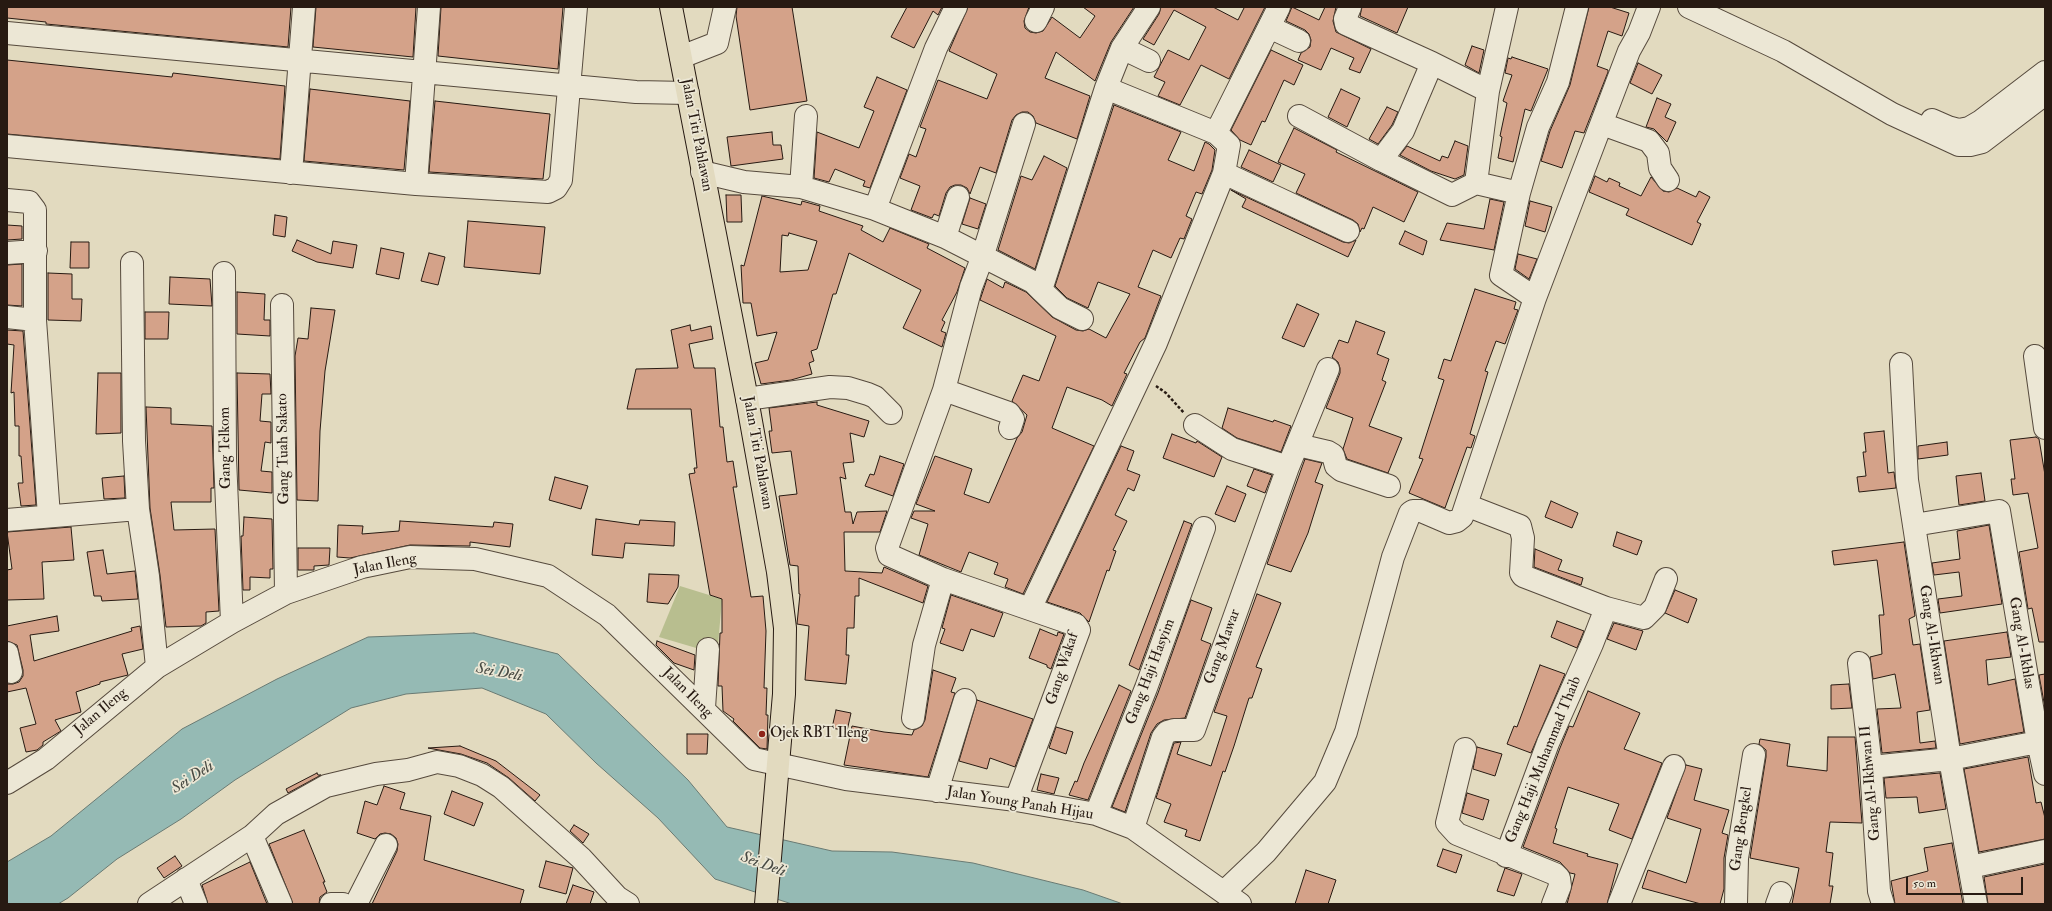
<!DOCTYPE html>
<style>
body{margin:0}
#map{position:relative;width:2052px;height:911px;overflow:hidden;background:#e2dabf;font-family:"IM FELL Double Pica",serif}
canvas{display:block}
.frame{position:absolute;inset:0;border:8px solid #271a12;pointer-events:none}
.scale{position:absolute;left:1906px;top:877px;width:117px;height:18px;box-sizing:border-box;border:2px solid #271a12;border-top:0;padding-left:5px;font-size:12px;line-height:14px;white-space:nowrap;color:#271a12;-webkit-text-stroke:3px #ece7d5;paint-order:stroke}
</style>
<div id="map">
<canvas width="2052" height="911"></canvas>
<div class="frame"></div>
<div class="scale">50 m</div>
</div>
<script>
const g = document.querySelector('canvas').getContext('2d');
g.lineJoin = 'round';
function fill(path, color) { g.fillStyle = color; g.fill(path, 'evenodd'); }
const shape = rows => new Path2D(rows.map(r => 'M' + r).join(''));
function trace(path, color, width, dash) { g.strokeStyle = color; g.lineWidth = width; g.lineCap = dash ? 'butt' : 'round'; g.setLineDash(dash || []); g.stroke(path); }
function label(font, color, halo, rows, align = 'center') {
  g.font = font + ' "IM FELL Double Pica",serif'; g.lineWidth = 3.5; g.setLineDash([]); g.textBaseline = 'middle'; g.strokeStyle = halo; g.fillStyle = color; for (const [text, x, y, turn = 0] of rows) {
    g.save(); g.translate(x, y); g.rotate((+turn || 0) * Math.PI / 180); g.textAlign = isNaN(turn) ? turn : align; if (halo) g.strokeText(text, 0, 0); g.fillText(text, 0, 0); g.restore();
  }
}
fill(shape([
 [680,586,722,599,718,645,703,650,659,637]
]), '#b8be8f');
const water = shape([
 [474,633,558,654,688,780,727,827,832,851,892,852,973,863,1083,890,1123,904,792,904,715,879,658,818,596,763,546,714,482,688,406,694,351,708,235,780,181,819,117,859,68,898,58,904,7,904,7,862,51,836,182,729,277,679,368,637,474,633]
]);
fill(water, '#95bab4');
trace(water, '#697a73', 1);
const building = shape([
 [7,7,291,7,288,47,46,24,46,22,7,18,7,7],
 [316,7,416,7,413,57,313,47,316,7],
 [441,7,563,7,558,69,438,56,441,7],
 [737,7,792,7,807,101,750,110,736,16,737,7],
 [907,7,942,7,938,15,933,11,914,48,891,37,907,7],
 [968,7,1029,7,1024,21,1025,28,1030,32,1036,33,1043,31,1052,17,1080,38,1095,16,1083,7,1134,7,1111,42,1095,81,1056,52,1045,78,1090,96,1077,139,1036,123,1033,116,1028,112,1022,112,1016,115,1012,120,996,173,980,167,970,194,967,188,961,185,955,185,950,187,946,193,939,216,934,214,932,218,911,210,920,186,900,178,909,154,916,157,926,129,920,127,938,80,987,99,997,74,949,51,968,7],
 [1161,7,1213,7,1238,20,1244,8,1243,7,1265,7,1229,79,1201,65,1180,105,1158,96,1165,82,1154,77,1168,50,1189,60,1206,27,1174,10,1154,45,1143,39,1159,14,1161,7],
 [1292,7,1319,20,1325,7,1336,7,1333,21,1336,32,1371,49,1360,73,1349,69,1354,58,1331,48,1321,70,1298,60,1301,53,1310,47,1311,40,1309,34,1305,30,1286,21,1292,7],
 [1362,7,1408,7,1397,33,1360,16,1362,7],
 [1589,7,1610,7,1629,13,1622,36,1608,31,1597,66,1608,70,1608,72,1584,133,1575,131,1562,168,1541,161,1550,131,1570,85,1589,7],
 [1472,46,1484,50,1479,73,1465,65,1472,46],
 [1271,50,1303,65,1294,85,1284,80,1265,122,1262,121,1251,145,1240,140,1231,130,1271,50],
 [1512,57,1548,69,1531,111,1525,109,1513,162,1498,158,1502,137,1500,136,1507,103,1503,101,1512,75,1505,73,1508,58,1511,59,1512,57],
 [7,60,172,77,173,73,285,86,280,159,7,134,7,60],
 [1638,63,1662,75,1652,94,1630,83,1638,63],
 [877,77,907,90,870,188,863,186,865,181,835,169,829,182,814,178,817,132,859,148,874,111,864,107,877,77],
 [310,89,410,101,404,170,304,161,310,89],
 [1341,89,1360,98,1347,127,1328,117,1341,89],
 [1657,98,1671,104,1665,117,1676,122,1667,142,1654,129,1646,127,1657,98],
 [435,101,550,114,543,179,429,172,435,101],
 [1114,105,1181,132,1168,160,1194,171,1205,142,1209,144,1215,150,1212,170,1202,194,1196,192,1186,216,1192,219,1184,239,1180,238,1171,258,1153,250,1138,287,1161,296,1145,338,1140,342,1124,373,1127,374,1112,406,1102,400,1067,387,1052,428,1094,446,1023,594,1005,587,1008,579,994,574,998,563,969,552,961,572,919,555,928,524,911,518,914,511,935,511,916,504,935,456,972,469,964,494,989,503,1017,438,1022,432,1027,415,1012,401,1023,375,1039,381,1056,336,980,300,987,279,1003,288,1005,282,1026,292,1052,317,1076,330,1083,331,1089,329,1106,338,1130,294,1098,282,1088,308,1067,298,1055,286,1114,105],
 [1387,107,1398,112,1392,125,1378,144,1369,139,1387,107],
 [1294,128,1337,150,1336,152,1418,192,1404,222,1373,207,1364,229,1362,228,1360,232,1358,224,1353,220,1296,193,1305,174,1278,162,1294,128],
 [772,132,773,145,781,145,783,159,731,166,727,137,772,132],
 [1455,141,1468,146,1464,175,1455,179,1431,171,1400,155,1407,146,1440,161,1442,156,1448,158,1455,141],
 [1249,150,1281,165,1273,182,1241,167,1249,150],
 [1044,156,1067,168,1035,269,998,250,1021,176,1032,180,1044,156],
 [1595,176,1607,182,1609,178,1620,183,1619,186,1641,196,1651,177,1663,191,1669,192,1677,188,1696,197,1699,191,1710,197,1697,222,1701,224,1692,245,1626,215,1629,209,1589,192,1595,176],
 [1231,190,1343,242,1349,243,1356,240,1348,257,1242,207,1246,199,1231,190],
 [726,195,741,195,742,222,727,222,726,195],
 [762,196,801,205,802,201,820,206,819,211,863,226,861,230,883,242,890,228,929,244,927,248,965,268,957,292,942,320,945,322,941,331,946,333,942,347,903,328,921,290,849,253,836,294,833,294,817,349,811,351,814,361,809,363,812,374,791,380,761,384,755,363,768,360,777,332,757,336,751,303,743,303,741,265,744,266,762,196],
 [789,233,817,241,808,270,780,272,782,235,788,236,789,233],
 [970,198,986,204,978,229,962,224,970,198],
 [1490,199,1504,202,1494,250,1440,240,1447,223,1484,229,1490,199],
 [1530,201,1552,207,1545,232,1525,226,1530,201],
 [275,215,287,217,285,237,273,235,275,215],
 [468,221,545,227,540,274,464,267,468,221],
 [7,225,22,226,22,239,7,240,7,225],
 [1405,231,1427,241,1423,255,1399,244,1405,231],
 [297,240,331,254,333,241,357,245,353,268,317,262,292,251,297,240],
 [71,242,89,242,89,268,70,268,71,242],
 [381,248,404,253,399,279,376,274,381,248],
 [429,253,445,257,438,285,421,281,429,253],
 [1518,254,1537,259,1529,279,1515,269,1518,254],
 [22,264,22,306,7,305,7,265,22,264],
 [48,273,72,274,72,299,82,299,81,321,48,320,48,273],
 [170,277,210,279,212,306,169,304,170,277],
 [1475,289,1516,302,1514,309,1518,310,1505,344,1496,341,1485,371,1488,372,1470,434,1475,436,1471,448,1467,447,1445,508,1409,493,1423,459,1419,458,1444,380,1438,378,1444,359,1451,361,1475,289],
 [237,292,265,294,264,320,270,320,270,336,237,334,237,292],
 [1297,304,1319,314,1304,347,1282,338,1297,304],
 [311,308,335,310,325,371,320,431,318,501,297,500,295,356,298,338,308,339,311,308],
 [145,312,169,312,168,339,145,339,145,312],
 [1356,321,1385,332,1377,354,1389,359,1382,380,1386,382,1369,426,1402,438,1388,473,1347,459,1343,449,1353,418,1326,408,1340,373,1340,368,1338,362,1332,357,1339,340,1348,343,1356,321],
 [690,325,691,331,711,326,713,339,689,344,694,368,715,368,720,427,723,427,727,462,733,461,737,487,733,487,751,597,763,596,766,631,764,688,767,688,766,715,768,715,767,749,760,748,733,721,734,719,723,711,722,686,718,686,720,633,722,633,722,599,710,595,689,474,695,473,694,468,697,468,691,409,627,409,636,369,678,368,671,330,690,325],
 [7,330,23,331,36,505,21,506,18,483,23,483,21,456,19,456,19,426,15,426,14,392,11,393,14,345,7,344,7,330],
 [98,373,121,373,121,433,96,434,98,373],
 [237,373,270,374,271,394,262,394,260,421,271,422,271,443,265,442,261,471,272,472,272,493,239,490,237,373],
 [817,402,817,405,869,421,864,437,850,433,854,462,843,463,846,479,840,477,845,512,851,512,853,524,857,512,887,511,880,532,844,532,845,571,882,573,884,567,928,586,923,603,859,578,859,596,855,596,854,628,847,628,846,655,849,655,846,684,805,680,809,626,797,624,800,594,799,594,798,566,790,565,779,496,797,494,791,451,772,453,769,431,772,431,769,408,817,402],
 [146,407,171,408,171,424,212,426,214,488,211,488,211,502,171,502,174,530,215,529,219,611,206,612,206,623,201,626,166,627,160,575,150,508,146,407],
 [1228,408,1273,422,1274,420,1291,426,1281,452,1237,438,1222,428,1228,408],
 [1884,431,1888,473,1894,472,1896,488,1859,492,1857,477,1866,476,1863,452,1866,452,1864,433,1884,431],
 [1172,434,1196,443,1197,441,1222,457,1214,477,1163,458,1172,434],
 [2036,437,2039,439,2045,475,2045,642,2039,642,2032,608,2028,609,2019,552,2038,548,2028,493,2013,495,2011,479,2015,479,2010,440,2036,437],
 [1947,442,1948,455,1918,459,1918,446,1947,442],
 [1121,446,1134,451,1127,470,1140,475,1134,491,1128,488,1115,515,1127,521,1113,550,1116,551,1109,571,1107,570,1089,622,1080,613,1047,602,1121,446],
 [880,456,904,464,893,496,865,486,870,474,874,475,880,456],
 [1305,459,1322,463,1315,482,1323,485,1308,533,1291,572,1267,564,1305,459],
 [1254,469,1272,475,1265,493,1247,486,1254,469],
 [1981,473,1985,501,1959,505,1956,476,1981,473],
 [124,476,125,498,104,499,102,478,124,476],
 [555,477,588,486,581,509,549,500,555,477],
 [1227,486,1246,494,1235,522,1215,514,1227,486],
 [1551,501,1578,513,1572,528,1545,517,1551,501],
 [244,517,272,519,273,569,270,569,270,578,250,577,250,590,243,590,241,536,243,536,244,517],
 [596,519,639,525,640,520,675,522,674,546,625,543,623,558,592,555,596,519],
 [400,521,493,527,494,522,513,524,510,547,470,542,470,546,410,545,350,558,337,557,338,525,363,526,362,534,399,531,400,521],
 [1184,521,1192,524,1139,670,1129,665,1184,521],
 [1989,525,2002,604,1940,613,1938,599,1962,596,1959,572,1934,575,1932,563,1960,559,1957,531,1989,525],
 [71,527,74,560,42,562,44,599,7,600,7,570,12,569,7,532,71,527],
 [1617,532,1642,541,1637,555,1613,546,1617,532],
 [1904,542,1915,616,1909,619,1913,645,1920,644,1930,710,1917,712,1920,743,1935,741,1936,748,1882,753,1877,709,1901,708,1895,674,1873,679,1870,657,1882,654,1879,615,1884,615,1877,560,1834,565,1832,551,1904,542],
 [298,548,330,548,329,565,314,566,314,570,298,570,298,548],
 [1535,549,1562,560,1558,570,1583,578,1581,585,1534,567,1535,549],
 [103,550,107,574,135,571,138,599,102,601,101,596,94,596,87,552,103,550],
 [649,574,679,575,678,587,668,604,647,602,649,574],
 [1675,590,1697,599,1688,623,1665,613,1675,590],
 [1257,594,1281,603,1256,667,1262,669,1252,698,1249,698,1234,746,1225,772,1223,771,1200,841,1185,836,1187,830,1164,822,1171,804,1156,798,1174,743,1181,742,1177,754,1211,766,1227,716,1214,712,1257,594],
 [951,595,1003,613,994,637,971,629,963,651,940,643,945,629,942,628,951,595],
 [1191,600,1212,608,1201,640,1211,644,1185,718,1164,720,1157,724,1151,733,1125,812,1112,807,1158,693,1191,600],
 [57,616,59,631,30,635,34,661,132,631,131,628,140,626,143,649,122,654,128,675,100,682,100,684,76,692,81,712,55,720,61,731,43,742,43,745,37,750,26,752,20,728,36,724,26,688,7,692,7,684,13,684,19,682,23,676,23,670,17,645,7,641,7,626,57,616],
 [1557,621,1584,631,1577,648,1551,637,1557,621],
 [1614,623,1643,631,1636,650,1607,639,1614,623],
 [1040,629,1057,636,1058,632,1064,634,1051,669,1047,667,1047,665,1029,658,1040,629],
 [2007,632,2011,657,1986,660,1988,685,2015,679,2024,732,1960,744,1944,641,2007,632],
 [657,641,695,655,694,670,674,663,656,645,657,641],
 [1540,665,1565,674,1531,753,1507,744,1514,726,1517,727,1540,665],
 [933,670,956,678,951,692,955,693,928,777,844,765,852,726,884,732,912,735,914,730,922,726,925,720,933,670],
 [2045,674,2045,708,2039,675,2045,674],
 [1849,684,1852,708,1831,709,1831,685,1849,684],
 [1119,685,1131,691,1088,800,1069,795,1075,781,1077,782,1084,763,1119,685],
 [1588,691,1640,713,1624,749,1662,763,1632,839,1609,830,1619,804,1568,787,1555,828,1557,829,1553,843,1588,854,1587,856,1618,864,1607,904,1567,904,1575,874,1570,873,1560,862,1523,847,1560,748,1569,726,1573,727,1588,691],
 [977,700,1033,719,1015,767,990,758,987,769,959,761,977,700],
 [836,710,851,713,847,731,832,728,836,710],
 [1056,727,1073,732,1066,754,1049,748,1056,727],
 [687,734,708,734,707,754,687,754,687,734],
 [1828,737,1855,737,1862,823,1830,822,1826,852,1833,853,1829,886,1833,886,1830,904,1792,904,1799,868,1750,858,1766,757,1766,750,1759,744,1760,739,1790,744,1787,766,1827,771,1828,737],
 [460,746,496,761,540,795,535,801,509,778,487,763,461,754,428,748,460,746],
 [1477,747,1502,754,1495,776,1473,769,1477,747],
 [2028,757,2036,803,2041,802,2045,818,2045,839,1979,852,1964,769,2028,757],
 [1686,765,1702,769,1694,800,1729,810,1722,833,1728,835,1724,858,1724,889,1720,904,1701,904,1642,888,1648,870,1686,883,1689,874,1701,829,1667,818,1686,765],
 [317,773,318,775,321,775,288,793,286,789,317,773],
 [1940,773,1946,809,1919,813,1917,797,1886,798,1884,778,1940,773],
 [1041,774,1059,778,1054,794,1037,790,1041,774],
 [384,786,405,793,400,809,431,816,424,860,524,890,520,904,372,904,397,851,398,844,396,838,391,834,385,833,380,834,375,839,357,833,365,801,377,805,384,786],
 [452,791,483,803,474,826,444,814,452,791],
 [1467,793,1489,800,1483,820,1462,813,1467,793],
 [574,825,589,834,583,843,570,831,574,825],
 [304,830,325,882,323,882,327,892,320,897,319,904,293,904,269,844,304,830],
 [1952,843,1963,904,1895,904,1891,881,1928,871,1924,848,1952,843],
 [1443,849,1462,855,1456,873,1437,866,1443,849],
 [175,856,182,866,164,878,157,868,175,856],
 [546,861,573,868,566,894,539,887,546,861],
 [250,862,267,904,208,904,202,885,250,862],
 [2045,864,2045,904,1988,904,1984,877,2045,864],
 [1505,868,1522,874,1514,896,1497,891,1505,868],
 [1306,870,1336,880,1328,904,1295,904,1306,870],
 [573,885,594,892,590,904,566,904,573,885]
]);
fill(building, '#d4a289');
trace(building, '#271a12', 1);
const minor = shape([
 [1689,7,1783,51,1892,114,1959,145,1970,145,1982,142,2045,94],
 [1036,21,1043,7],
 [1269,27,1299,41],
 [7,33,636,92,688,93],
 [1122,48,1149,61],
 [681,57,717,43,725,7],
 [1432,63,1488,91,1476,183],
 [1488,91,1507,7],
 [1299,116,1381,160,1403,131,1432,63,1346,24,1345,19,1350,7],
 [1932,120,1948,127,1959,130,1969,128,1981,121,2045,72],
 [1602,124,1649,141,1658,153,1660,168,1668,180],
 [1216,133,1279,7],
 [7,146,416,184,548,192,556,188,561,180,576,7],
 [1381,160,1452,195,1476,183,1519,193,1501,275,1535,298],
 [702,172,744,182,801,187,875,209,945,237,1033,282,1041,290,1106,88,1122,48,1149,7],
 [291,173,304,7],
 [1224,173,1348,231],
 [416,184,429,7],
 [801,187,806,116],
 [1519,193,1538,127,1558,82,1577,7],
 [7,200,29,202,35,210,35,320,49,516],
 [875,209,936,48,956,7],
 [945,237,958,197],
 [7,253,36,251],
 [132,263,134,441,138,509,148,576,157,667],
 [224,273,225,458,232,622],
 [1041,290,1060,308,1082,319],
 [282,305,286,593],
 [7,317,35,320],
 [2035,356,2045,428],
 [1901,364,1907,480,1950,759,1976,904],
 [944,390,1009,413,1013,419,1010,428],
 [747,399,830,387,848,388,868,394,875,397,891,413],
 [1195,425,1232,449,1288,467],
 [1298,445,1328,452,1333,455,1336,466,1341,470,1389,486],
 [1466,505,1520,526,1523,538,1521,573,1523,576,1606,608,1644,618,1655,607,1666,579],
 [7,520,138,509],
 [1914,525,1999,511,2038,742,2045,774],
 [1030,609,1156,343,1224,173,1229,145,1216,133,1106,88],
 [7,653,11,672],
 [1859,663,1871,767,1879,891,1883,904],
 [704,708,708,649],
 [913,718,924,645,943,579],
 [1465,749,1447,823,1457,834,1555,874,1559,878,1560,886,1553,904],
 [1871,767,1950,759,2038,742],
 [7,783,46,759,157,667,232,622,286,593,362,567,410,557,475,559,548,576,607,615,754,759,846,779,1016,800,1096,814,1133,828,1240,904],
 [937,791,965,700],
 [1016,800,1079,630,1076,625,943,579,889,555,887,548,944,390,971,287,981,261,1024,124],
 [1096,814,1146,688,1204,528],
 [1133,828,1163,737,1167,732,1174,730,1194,730,1288,467,1328,369],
 [252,836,281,904],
 [1506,856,1548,743,1592,644,1606,608],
 [1970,867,2045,851],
 [186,879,196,904],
 [1224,892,1266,852,1325,782,1346,732,1393,557,1410,513,1413,511,1421,511,1449,523,1457,521,1462,517,1535,298,1629,51,1639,33,1649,7],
 [149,904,252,836,276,814,326,786,376,774,408,770,437,762,459,766,482,775,501,787,581,858,617,897,628,904],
 [331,904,343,904],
 [356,904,386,845],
 [1619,904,1674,766],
 [1736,904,1737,858,1754,755],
 [1777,904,1781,893]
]);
const major = shape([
 [671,7,747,399,778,572,785,628,784,694,766,904]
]);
trace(minor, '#564a3d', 24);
trace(major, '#271a12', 24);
trace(shape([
 [1156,386,1166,393,1184,413]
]), '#271a12', 2.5, [3, 2]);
trace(minor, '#ece7d5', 22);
trace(major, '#e2dabf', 22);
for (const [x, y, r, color] of [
 [762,734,4,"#8f2418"]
]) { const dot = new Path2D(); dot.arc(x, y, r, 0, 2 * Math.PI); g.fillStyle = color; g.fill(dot); trace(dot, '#ece7d5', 1.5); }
label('15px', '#271a12', '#ece7d5', [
 ["Jalan Titi Pahlawan",696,135,79],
 ["Gang Telkom",226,448,-91],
 ["Gang Tuah Sakato",284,449,-91],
 ["Jalan Titi Pahlawan",757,453,80],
 ["Jalan Ileng",385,565,-11],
 ["Gang Al-Ikhwan",1931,635,81],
 ["Gang Al-Ikhlas",2021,643,80],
 ["Gang Mawar",1223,647,-70],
 ["Gang Wakaf",1063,669,-72],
 ["Gang Haji Hasyim",1151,672,-69],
 ["Jalan Ileng",687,693,45],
 ["Jalan Ileng",101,712,-40],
 ["Gang Haji Muhammad Thaib",1544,760,-68],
 ["Gang Al-Ikhwan II",1871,783,-95],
 ["Jalan Young Panah Hijau",1020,804,9],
 ["Gang Bengkel",1742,829,-82]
]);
label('15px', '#271a12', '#ece7d5', [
 ["Ojek RBT Ileng",770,734]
], 'left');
label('italic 16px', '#484a43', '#ece7d5', [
 ["Sei Deli",499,673,10],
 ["Sei Deli",193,778,-33],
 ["Sei Deli",763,865,20]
]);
</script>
